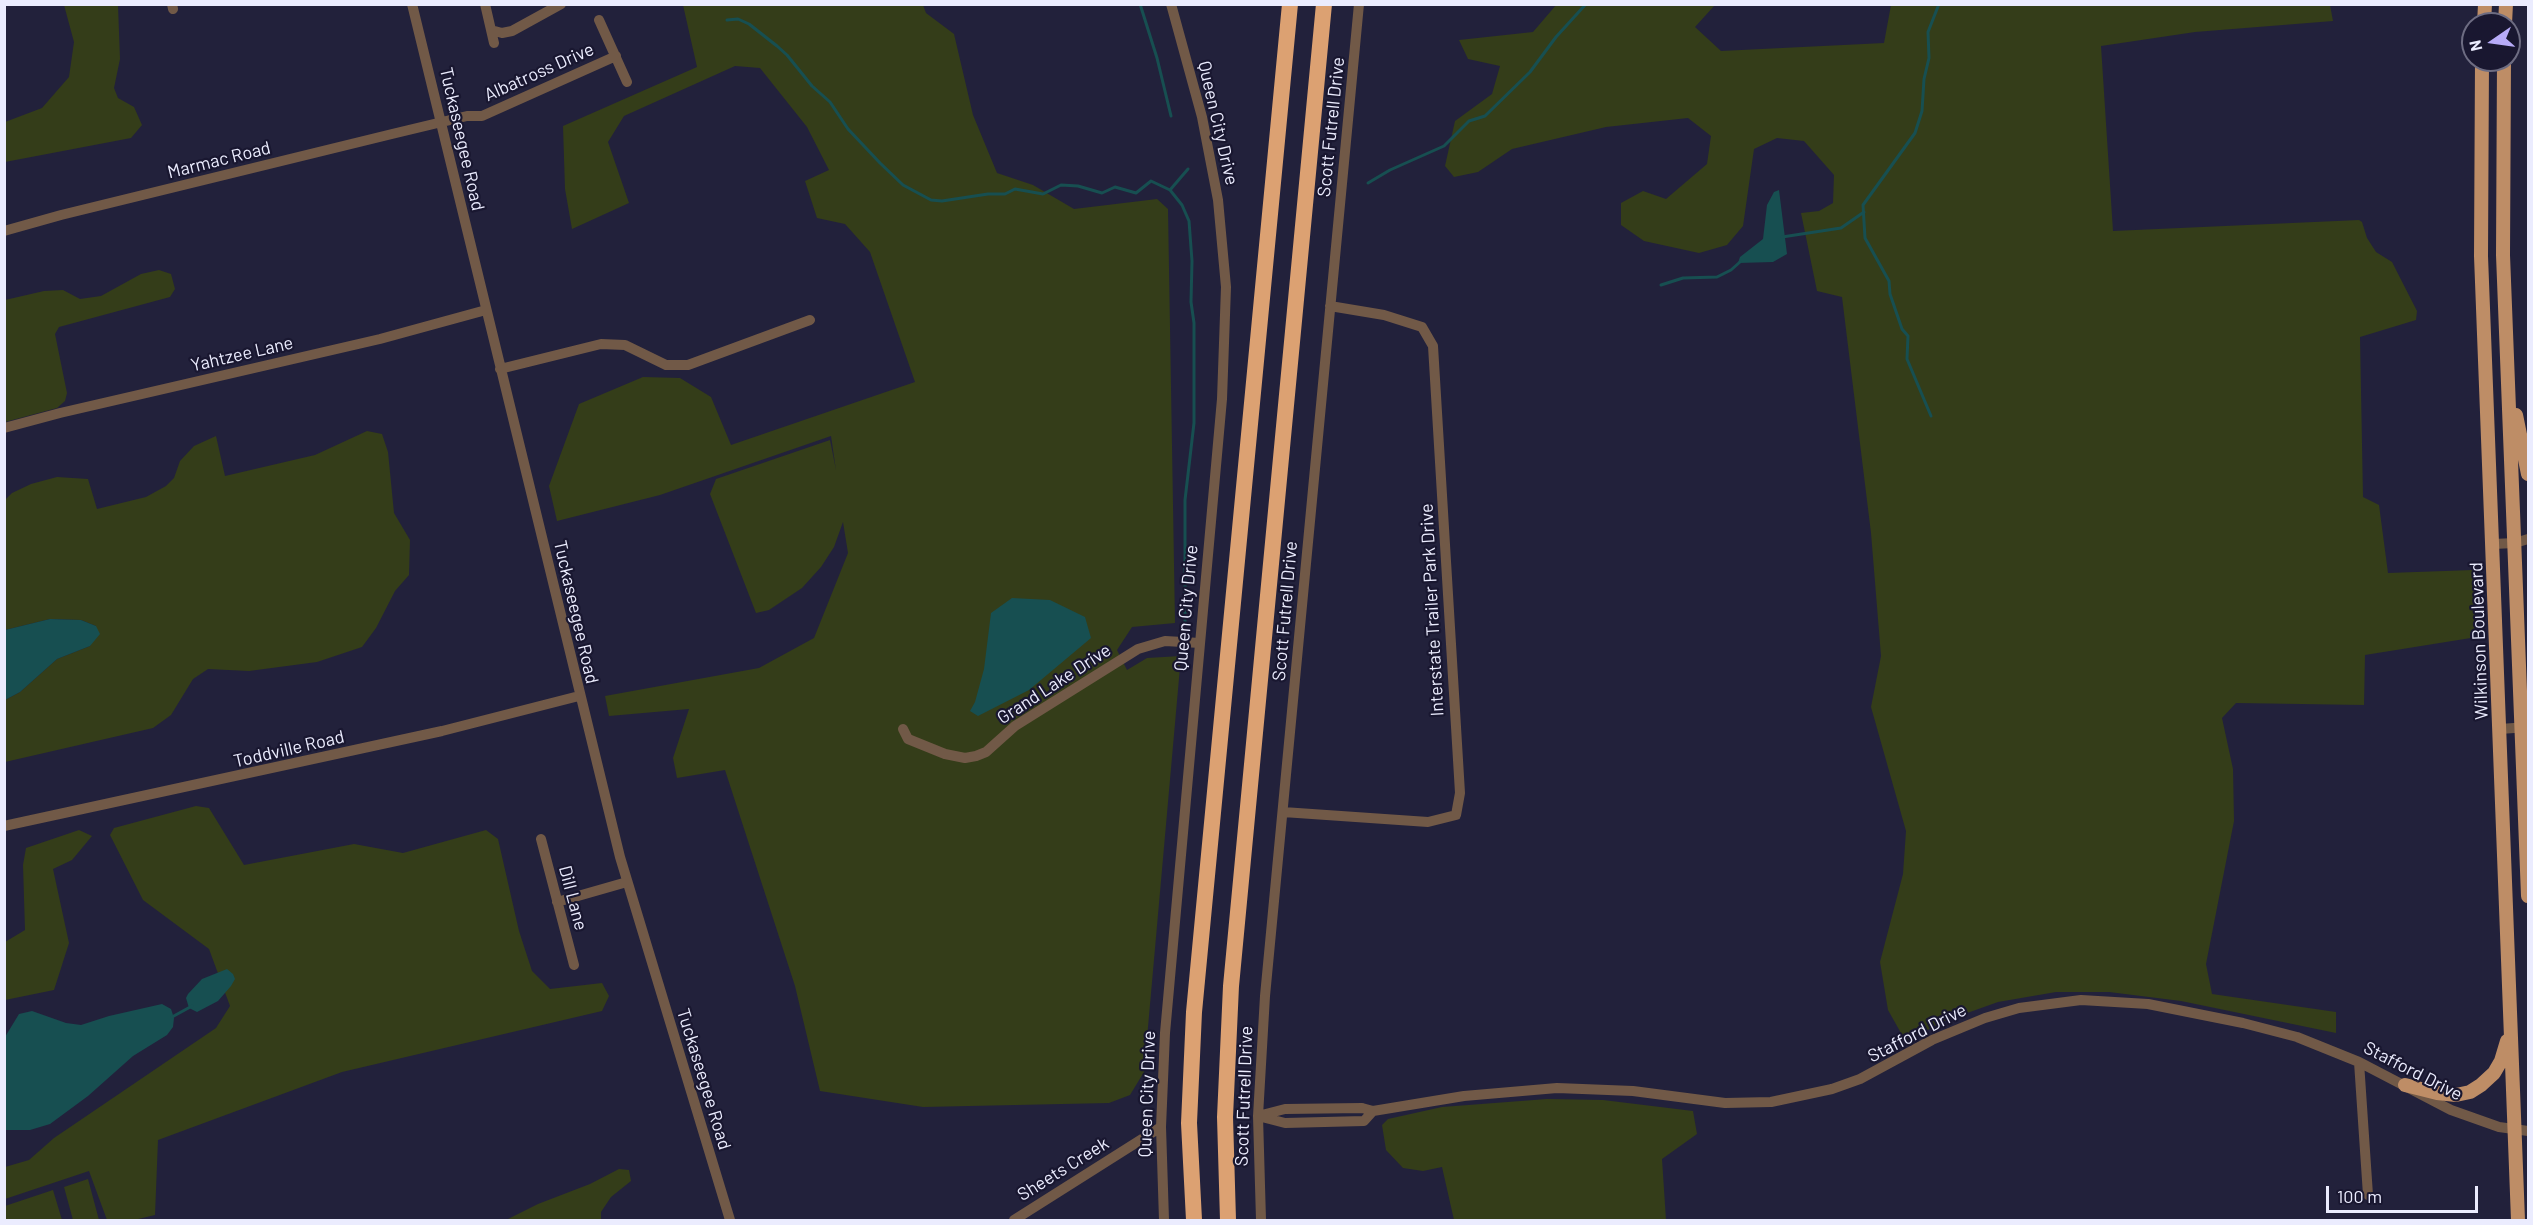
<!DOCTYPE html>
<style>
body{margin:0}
#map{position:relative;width:2533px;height:1225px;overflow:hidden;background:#22213b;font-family:Barlow,sans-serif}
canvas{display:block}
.frame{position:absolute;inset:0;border:6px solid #ebecfe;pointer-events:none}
.north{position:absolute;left:2461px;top:12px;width:60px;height:60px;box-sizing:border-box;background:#191730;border:2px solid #6d6c82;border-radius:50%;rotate:257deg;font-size:16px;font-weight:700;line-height:24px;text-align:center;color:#ebecfe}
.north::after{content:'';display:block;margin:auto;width:21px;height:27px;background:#b7abf8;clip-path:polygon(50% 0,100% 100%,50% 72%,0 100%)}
.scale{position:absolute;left:2326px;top:1186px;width:152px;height:27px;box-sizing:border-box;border:3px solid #ebecfe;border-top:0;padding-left:8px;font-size:18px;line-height:21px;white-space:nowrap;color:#ebecfe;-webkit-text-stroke:4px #191730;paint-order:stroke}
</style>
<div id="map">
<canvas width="2533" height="1225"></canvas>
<div class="frame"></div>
<div class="north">N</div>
<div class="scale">100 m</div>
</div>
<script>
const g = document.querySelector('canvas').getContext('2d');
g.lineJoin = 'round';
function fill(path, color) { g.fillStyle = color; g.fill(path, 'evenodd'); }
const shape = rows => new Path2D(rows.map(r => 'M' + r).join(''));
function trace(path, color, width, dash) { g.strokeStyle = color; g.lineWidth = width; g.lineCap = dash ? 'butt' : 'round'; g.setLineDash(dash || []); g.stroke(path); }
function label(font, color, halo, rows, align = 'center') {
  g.font = font + ' Barlow,sans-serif'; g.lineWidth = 4.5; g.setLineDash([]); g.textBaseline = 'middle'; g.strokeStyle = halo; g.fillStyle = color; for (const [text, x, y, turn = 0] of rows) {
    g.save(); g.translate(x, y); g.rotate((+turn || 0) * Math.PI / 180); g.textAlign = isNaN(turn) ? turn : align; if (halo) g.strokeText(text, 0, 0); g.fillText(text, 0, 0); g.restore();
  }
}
fill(shape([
 [1557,4,1715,5,1695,27,1721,51,1884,43,1891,5,2330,5,2333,21,2195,32,2101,46,2113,231,2359,220,2362,222,2367,238,2376,252,2392,262,2417,311,2416,320,2360,337,2363,497,2379,505,2388,573,2473,570,2477,637,2365,655,2364,705,2236,703,2222,718,2233,769,2234,821,2206,964,2212,994,2336,1012,2336,1033,2181,1001,2109,992,2056,992,1998,1002,1942,1022,1906,1042,1888,1010,1880,962,1903,874,1906,831,1871,707,1881,656,1871,533,1842,297,1817,291,1801,213,1819,211,1833,203,1834,175,1804,141,1777,138,1754,149,1743,226,1727,245,1699,253,1644,241,1621,225,1621,203,1643,191,1666,199,1707,164,1711,136,1688,118,1606,127,1512,149,1478,172,1454,177,1445,166,1455,121,1492,94,1500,66,1468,59,1459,40,1533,32],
 [64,5,118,5,120,59,114,88,118,98,134,107,142,125,131,138,5,162,5,122,42,108,69,77,74,42],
 [683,5,923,5,926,13,954,34,973,115,997,173,1033,185,1074,209,1157,199,1168,209,1175,623,1132,627,1117,650,1127,670,1147,658,1181,656,1144,1072,1130,1095,1109,1103,923,1107,820,1091,795,986,725,770,677,778,673,758,689,709,609,716,605,696,759,668,814,638,848,553,843,522,834,547,821,567,802,588,769,610,756,613,710,494,716,479,830,440,836,470,831,436,660,495,557,521,549,486,579,404,643,377,680,378,711,397,731,445,915,382,870,252,845,224,817,218,805,181,829,170,807,127,760,68,735,66,624,116,608,142,629,203,572,229,565,189,563,126,697,67],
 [159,270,171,274,175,289,170,297,59,327,55,334,67,393,65,401,57,408,5,422,5,300,44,291,63,290,80,299,101,296,141,274],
 [367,431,382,434,388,452,394,513,410,540,409,575,395,591,376,628,362,647,317,662,249,671,208,669,193,679,171,715,153,728,5,762,5,700,20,692,57,659,90,646,96,626,81,620,50,619,5,630,4,501,12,493,31,484,57,477,88,479,97,509,146,497,166,486,174,478,180,461,194,446,216,436,225,476,315,455],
 [196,806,209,808,244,865,354,844,403,853,486,830,498,839,519,931,532,971,550,989,602,983,609,996,602,1011,342,1072,158,1140,155,1215,134,1220,107,1220,89,1171,5,1199,5,1167,29,1160,54,1138,216,1028,230,1006,209,949,143,900,110,835,114,828],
 [79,830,92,836,72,860,53,869,69,943,54,990,5,1000,5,942,25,930,23,865,26,848],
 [1547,1099,1603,1100,1693,1111,1697,1134,1662,1159,1666,1220,1454,1220,1442,1167,1423,1171,1403,1168,1386,1150,1382,1125,1388,1119,1442,1107],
 [619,1169,629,1170,631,1181,611,1197,601,1212,601,1220,506,1220,538,1204,590,1184],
 [88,1179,99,1220,73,1220,64,1187],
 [53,1190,62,1220,5,1220,5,1206]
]), '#343d19');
fill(shape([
 [1779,190,1787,254,1773,262,1738,263,1740,257,1763,239,1767,205,1774,192],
 [1012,598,1050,600,1085,617,1091,638,1029,690,978,716,970,711,975,702,984,669,991,613],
 [50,619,81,620,96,626,100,634,90,646,57,659,20,692,5,700,5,630],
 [227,969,233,974,235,979,231,986,218,1001,197,1012,189,1008,186,998,188,994,202,979],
 [162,1004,171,1009,174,1018,173,1027,167,1035,133,1056,88,1096,50,1124,30,1130,5,1130,5,1037,19,1014,32,1011,66,1023,81,1025,109,1016]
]), '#174f51');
trace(shape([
 [1140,4,1157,58,1171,116],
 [727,20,738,19,749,24,777,46,787,55,812,86,830,102,848,129,880,163,903,185,931,200,942,201,988,194,1005,194,1015,189,1043,194,1061,185,1078,186,1102,193,1115,187,1136,193,1151,181,1170,190,1182,205,1189,221,1192,261,1191,302,1194,323,1194,423,1185,500,1185,628],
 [1368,183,1390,170,1444,146,1469,121,1485,116,1530,72,1556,37,1586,4],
 [1170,190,1188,169],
 [1782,237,1841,228,1864,212],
 [1661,285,1683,278,1717,277,1731,270,1740,262],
 [1931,416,1907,359,1908,336,1902,329,1890,294,1889,281,1865,238,1863,205,1915,133,1922,111,1924,79,1929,58,1928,32,1939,4],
 [172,1017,192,1006]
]), '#174f51', 3);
trace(shape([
 [172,4,173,9],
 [412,4,620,857,730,1220],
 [485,4,494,43],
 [599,20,627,82],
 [491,30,502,33,512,31,561,4],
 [4,231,61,215,392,134,467,116,482,116,616,56],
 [500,369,601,344,625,345,666,365,688,365,810,320],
 [4,428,60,413,380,339,486,310],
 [2493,544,2515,543,2528,539],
 [903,729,908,739,945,754,965,758,976,756,986,752,1015,726,1138,649,1165,641,1200,643],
 [2500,729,2528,727],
 [1283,812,1428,822,1456,815,1460,793,1433,346,1422,327,1384,315,1330,306],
 [4,826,442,731,579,696],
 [541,839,574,965],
 [557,902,627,882],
 [2359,1062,2368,1195],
 [1362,1108,1373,1111,1364,1121,1285,1123,1258,1116,1285,1109,1362,1108],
 [1373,1111,1464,1096,1557,1088,1633,1091,1725,1103,1771,1102,1832,1089,1860,1079,1932,1040,1985,1018,2019,1008,2081,1000,2148,1004,2243,1023,2297,1037,2359,1062,2451,1110,2499,1127,2528,1131],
 [1014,1220,1161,1127],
 [1164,1220,1161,1127,1165,1033,1222,399,1226,287,1218,200,1202,117,1171,4],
 [1261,1220,1258,1116,1265,996,1359,4]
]), '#715947', 10);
trace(shape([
 [2484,24,2485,4],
 [2505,24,2506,4],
 [2482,60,2481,256,2518,1220],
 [2504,60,2503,255,2528,896],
 [2516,415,2528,474],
 [2405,1085,2437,1093,2456,1095,2470,1092,2481,1085,2494,1073,2501,1061,2507,1041]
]), '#be8d66', 14);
trace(shape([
 [1194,1220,1189,1123,1194,1012,1290,4],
 [1228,1220,1225,1117,1231,986,1324,4]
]), '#dca172', 16);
label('18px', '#ebecfe', '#191730', [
 ["Albatross Drive",539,72,-24],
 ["Queen City Drive",1218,123,77],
 ["Scott Futrell Drive",1331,127,-84],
 ["Tuckaseegee Road",462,139,77],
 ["Marmac Road",219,160,-14],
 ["Yahtzee Lane",242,354,-13],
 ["Queen City Drive",1186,608,-85],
 ["Interstate Trailer Park Drive",1432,610,-93],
 ["Scott Futrell Drive",1285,611,-85],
 ["Tuckaseegee Road",576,612,77],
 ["Wilkinson Boulevard",2479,641,-92],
 ["Grand Lake Drive",1054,684,-33],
 ["Toddville Road",289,749,-13],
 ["Dill Lane",573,898,75],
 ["Stafford Drive",1917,1033,-27],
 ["Stafford Drive",2413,1071,27],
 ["Tuckaseegee Road",704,1079,73],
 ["Queen City Drive",1147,1094,-88],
 ["Scott Futrell Drive",1244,1096,-88],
 ["Sheets Creek",1063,1169,-32]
]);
</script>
